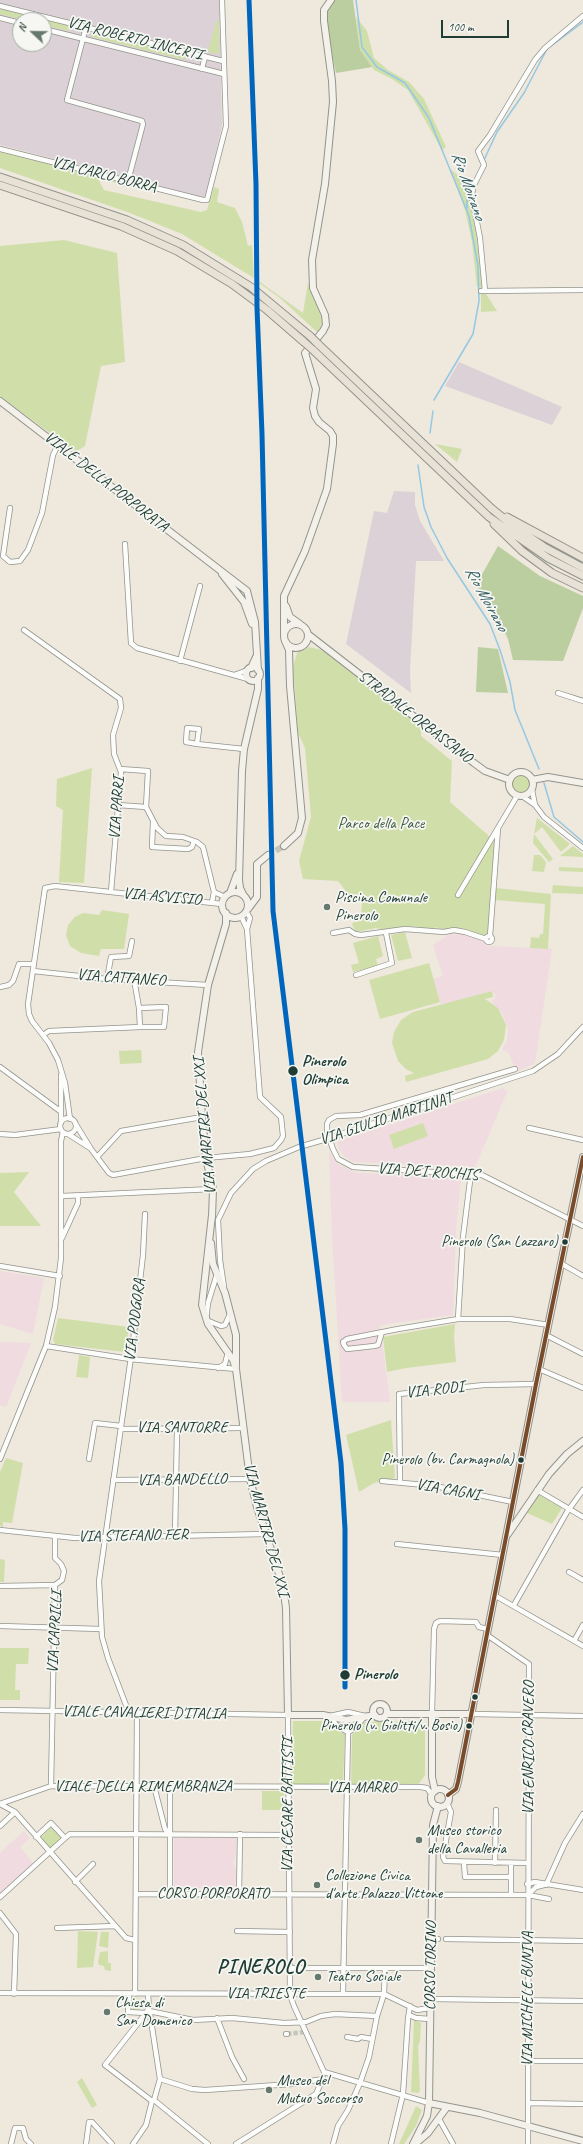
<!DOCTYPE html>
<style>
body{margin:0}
#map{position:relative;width:583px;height:2144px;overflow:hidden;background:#eee8dd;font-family:Caveat,sans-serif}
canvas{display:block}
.north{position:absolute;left:12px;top:12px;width:40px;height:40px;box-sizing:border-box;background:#f6f6f2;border:1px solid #a0aca6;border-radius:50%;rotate:292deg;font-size:11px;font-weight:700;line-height:16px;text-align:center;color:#1f3d34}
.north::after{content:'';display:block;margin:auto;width:14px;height:18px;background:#67796f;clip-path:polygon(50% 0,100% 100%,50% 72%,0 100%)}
.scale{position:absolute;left:441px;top:20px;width:68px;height:18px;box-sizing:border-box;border:2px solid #1f3d34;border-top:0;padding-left:5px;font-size:12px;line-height:14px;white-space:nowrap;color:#1f3d34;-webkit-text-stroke:3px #f6f6f2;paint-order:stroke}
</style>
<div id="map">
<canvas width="583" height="2144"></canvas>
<div class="north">N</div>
<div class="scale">100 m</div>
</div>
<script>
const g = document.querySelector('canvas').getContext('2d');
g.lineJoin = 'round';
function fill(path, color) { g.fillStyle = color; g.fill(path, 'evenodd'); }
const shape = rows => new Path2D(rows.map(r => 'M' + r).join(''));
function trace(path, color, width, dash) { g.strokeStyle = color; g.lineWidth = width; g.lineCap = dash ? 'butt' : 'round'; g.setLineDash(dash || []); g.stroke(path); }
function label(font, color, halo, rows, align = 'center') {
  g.font = font + ' Caveat,sans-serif'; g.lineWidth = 3.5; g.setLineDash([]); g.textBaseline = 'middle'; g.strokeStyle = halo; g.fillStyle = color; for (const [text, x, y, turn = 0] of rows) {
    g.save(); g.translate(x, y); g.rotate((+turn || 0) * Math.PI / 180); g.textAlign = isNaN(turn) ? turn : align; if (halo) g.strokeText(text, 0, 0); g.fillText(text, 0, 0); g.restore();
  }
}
fill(shape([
 [451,933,467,934,485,942,487,946,552,949,535,1063,517,1072,508,1052,502,1050,507,1041,508,1029,502,1013,492,1002,496,996,492,991,441,1005,433,979,443,976,433,945],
 [503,1088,507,1092,475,1167,354,1162,345,1157,340,1151,337,1142],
 [329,1152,338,1164,357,1173,461,1176,456,1230,453,1315,380,1325,390,1402,342,1402,332,1236],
 [0,1271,44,1278,33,1334,0,1324],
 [0,1342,31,1343,6,1407,0,1405],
 [24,1831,30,1838,20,1847,33,1863,0,1893,0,1853],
 [174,1838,236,1838,236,1855,233,1863,236,1871,235,1888,174,1888]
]), '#f0dbe0');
fill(shape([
 [0,0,219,0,222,125,206,198,0,145],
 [20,20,44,20,44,44,20,44],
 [459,362,562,407,552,425,445,386],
 [394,491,415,492,415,505,420,521,444,561,416,561,410,671,411,693,346,644,374,511,387,513]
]), '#dcd1d6');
fill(shape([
 [0,7,70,25,69,31,44,25,44,20,23,20,0,14],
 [356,17,367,31,374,58,388,70,409,82,424,99,446,147,442,150,408,90,392,79,374,70,360,50],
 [216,21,219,21,219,54,208,52],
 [94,31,186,54,185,60,92,37,91,35],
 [0,151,96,175,104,190,201,212,207,210,214,187,219,189,217,202,235,208,242,222,248,246,252,245,254,278,182,234,130,213,0,168],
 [450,169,468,183,476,229,482,288,477,287,472,242,465,210],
 [107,178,147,188,147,190,125,186,107,180],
 [64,240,117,253,125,362,101,366,85,446,75,452,0,396,0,246],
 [260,282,303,313,308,283,319,308,322,323,318,333,280,298,259,283],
 [481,294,486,294,497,311,481,312],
 [435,444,462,449,457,462],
 [309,647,322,650,421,727,421,736,452,761,450,802,488,835,494,843,488,932,482,937,463,928,443,930,436,927,433,930,411,926,386,930,376,928,356,932,352,924,361,915,362,905,360,898,348,894,338,881,303,879,299,861,311,817,305,748,298,733,293,667,297,653],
 [92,768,84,883,59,882,63,810,56,806,57,779],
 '512 784a9 9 0 1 1 18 0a9 9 0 1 1-18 0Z',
 [537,818,570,844,561,852,542,827,534,834,553,859,549,862,533,843,534,834],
 [573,846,583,854,583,857,560,856],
 [534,855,540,855,546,862,544,872,532,871],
 [559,867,583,868,583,872,559,871],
 [553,885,583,887,583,894,552,893],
 [496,888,551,894,548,949,530,948,531,937,539,938,540,934,543,934,545,904,495,900],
 [102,910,129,914,124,949,101,949,99,956,81,953,70,946,66,935,68,925,75,917,83,913,99,915],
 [405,932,412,958,398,961,391,935],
 [378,936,383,956,376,959,378,966,353,972,351,965,359,963,353,943],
 [429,963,440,1002,380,1019,369,980],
 [492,991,493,997,485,999,498,1008,506,1025,504,1040,498,1051,488,1059,406,1082,405,1076,414,1073,406,1069,398,1061,392,1043,394,1032,401,1020,413,1012],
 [141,1050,142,1063,120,1064,119,1051],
 [423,1123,428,1136,394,1149,389,1135],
 [29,1172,14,1192,41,1226,0,1226,0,1173],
 [58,1318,129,1327,125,1352,55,1344,53,1340],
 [455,1324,454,1338,456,1362,406,1368,387,1372,383,1337],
 [79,1355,90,1357,88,1378,76,1377],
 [391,1420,395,1478,374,1483,359,1492,346,1435],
 [6,1458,23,1463,12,1523,3,1522,3,1527,0,1526,0,1472],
 [538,1494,562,1508,552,1524,527,1513],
 [0,1559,5,1560,4,1582,0,1582],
 [0,1648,29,1648,28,1664,16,1664,15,1690,20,1690,20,1700,0,1700],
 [293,1721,327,1721,332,1723,335,1729,345,1734,343,1784,291,1784],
 [417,1721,422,1723,425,1728,425,1775,418,1785,351,1785,352,1735,364,1722],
 [262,1791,284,1791,284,1810,262,1810],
 [53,1826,63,1837,51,1849,40,1838],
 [78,1931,98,1932,93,1967,77,1968],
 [101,1932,109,1932,108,1948,99,1946],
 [108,1951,108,1963,111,1963,111,1971,105,1970,104,1966,99,1965,98,1962,100,1952],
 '130 2004a6 6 0 1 1 12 0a6 6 0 1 1-12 0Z',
 [414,2020,421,2023,420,2041,418,2046,420,2091,418,2093,411,2092],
 [82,2078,97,2105,92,2108,77,2082],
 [416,2106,422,2110,416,2126,404,2144,399,2144]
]), '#d0dfa9');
fill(shape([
 [334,0,353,0,360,50,372,67,336,73,325,22,326,12],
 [498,546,540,576,583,596,583,608,563,661,513,660,508,639,496,615,476,585],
 [478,647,498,649,508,693,476,692]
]), '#bbce9f');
trace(shape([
 [356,0,362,47,377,67,405,83,429,118,469,216,478,266,479,301,473,334,434,400],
 [484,160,497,132,524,93,547,49,583,22],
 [467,208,467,195,481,167],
 [430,433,433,411],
 [418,465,424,507,431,527,447,558,490,624,500,650,510,682,515,710,539,769],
 [544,783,554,817,583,842]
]), '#94c8e4', 1.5);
trace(shape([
 [287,2034,304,2032]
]), '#c5c6bb', 4.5, [4.5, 2]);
trace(shape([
 [268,855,284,846]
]), '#c5c6bb', 6, [6, 3]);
const street = shape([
 [0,6,223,61],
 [0,18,20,23],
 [86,27,67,100,142,121,143,124,128,181],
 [44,29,224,74],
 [202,69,205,56],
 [0,149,203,200,207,200,226,126,222,0],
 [481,291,583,290],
 [485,291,480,238,472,197,473,187,484,165,478,151,490,135,535,60,545,48,583,16],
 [10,508,3,556,10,562,20,561,28,550,42,513,53,455,58,445],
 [125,544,131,643,137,648,248,679],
 [24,630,120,699,121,708,113,735,114,754,121,772,111,892],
 [180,661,200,586],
 [234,675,248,670],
 [558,693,583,701],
 [197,744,199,729,187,728,186,742,197,744,244,749],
 [120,769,148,771,146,807],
 [532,790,535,805],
 [522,796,535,805,544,817,583,848],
 [118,805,146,807,157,828,166,836,183,837,197,842,203,847,214,892,212,902],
 [153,822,152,847,188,849,192,847,194,841],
 [214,892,225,897],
 [458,895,517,796],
 [246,911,250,918,247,929],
 [333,933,349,930,355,934,361,935,405,929,444,932,454,930,465,932,486,939],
 '486 939a3 3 0 1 1 6 0a3 3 0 1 1-6 0Z',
 [490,936,498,828],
 [33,971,107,979,208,985],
 [356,975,392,963,386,933],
 [107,979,111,957,129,956,132,941],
 [0,987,9,985,13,981,19,964,34,964],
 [139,1008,166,1007,164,1027,140,1027],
 [43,1035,49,1031,140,1027,139,1008,134,979],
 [0,1067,60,1111],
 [515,1069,360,1115,336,1116,329,1120,327,1124,327,1132,333,1149,338,1159,353,1167,482,1175,583,1226],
 '60 1126a8 8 0 1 1 16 0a8 8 0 1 1-16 0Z',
 [70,1119,65,1083,58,1060,49,1043,32,1021,29,1014,28,1004,45,888,55,886,222,904],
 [61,1123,61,1075],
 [75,1123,91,1149,109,1173,113,1175,206,1158,250,1154,274,1148,281,1140,283,1136,281,1117,260,1097,247,929,241,916],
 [529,1128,583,1140],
 [0,1134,15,1135,61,1129],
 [68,1134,90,1148],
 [335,1136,533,1071,558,1054,583,1027],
 [97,1157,121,1131,202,1117],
 [62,1196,213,1189],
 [62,1238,78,1203,78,1196],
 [562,1264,583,1276],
 [0,1266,60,1276],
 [217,1274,208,1303,206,1320,221,1326,225,1325,230,1314],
 [224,1287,220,1260,218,1220,231,1193,253,1169,266,1161,299,1147,323,1140],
 [458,1319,463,1237,471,1173],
 [382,1332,378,1345,374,1346,347,1349,344,1345,343,1342,347,1339,398,1329,458,1319,510,1319,549,1325],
 [546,1335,583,1354],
 [46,1346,130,1359,236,1369],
 [218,1368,225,1364,228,1352],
 [539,1369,583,1388],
 [121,1429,242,1428],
 [0,1459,46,1346,55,1307,61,1258,61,1141,63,1132],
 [89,1459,95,1423,121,1426],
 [113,1480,250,1479],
 [382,1481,435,1486,513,1502],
 [400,1482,399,1394,484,1385,536,1384],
 [537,1490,583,1517],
 [0,1530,75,1538,266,1534],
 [175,1536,177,1430],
 [397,1544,503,1555],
 [569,1572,583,1580],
 [0,1586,55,1585],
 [494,1595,583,1646],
 [514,1605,567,1512,583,1490],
 [0,1626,101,1629],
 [487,1635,529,1664,528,2144],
 [574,1641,583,1625],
 [0,1710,288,1715,290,1995,294,2006,324,2072],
 [348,1712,365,1716,354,1729,348,1732,337,1726,330,1716,348,1712],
 [129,1713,108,1658,102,1637,99,1581,132,1350,143,1255,145,1214],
 [432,1713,434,1629,436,1623,440,1621,476,1622,479,1627,488,1629],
 [472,1714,583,1716],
 [51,1786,55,1585,62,1580,64,1571,61,1564,55,1558,55,1536],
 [154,1786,165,1829,169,1834],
 [447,1803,451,1812,443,1857,445,1861,528,1863],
 [0,1804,51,1786,420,1787,427,1788,432,1795],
 [0,1804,15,1812,126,1938,135,1940],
 [0,1826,15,1812],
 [65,1838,70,1834,288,1835],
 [464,1863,465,1877,511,1877],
 [495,1863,496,1810],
 [75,1882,93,1864],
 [527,1884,535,1882,583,1890],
 [546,1885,565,1843,583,1814],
 [137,1894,528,1895,549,1899],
 [170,1894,170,1786],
 [239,1895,240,1834],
 [511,1895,511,1863],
 [528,1895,536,1887,544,1885],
 [0,1897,65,1838,51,1823,36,1837],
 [0,1913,16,1934,14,1994],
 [57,1928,115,1926],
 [237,1931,290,1932],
 [431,1939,438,1939],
 [446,1939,583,1941],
 [290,1968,431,1968],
 [0,1993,384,1994,417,2010,430,2008],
 [129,1994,128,2012,146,2013,149,2008,148,1994],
 [135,1994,137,1713],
 [343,1994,348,1732],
 [431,1999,583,2001],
 [149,2011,193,2020,232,2018,284,2023,306,2022,321,2016,335,2014,377,2016],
 [409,2015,416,2018,430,2019],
 [217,2018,232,2057,244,2079],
 [286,2034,287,2034],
 [347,2037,358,2039,361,2037,372,2039],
 [528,2061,583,2061],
 [324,2072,429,2103],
 [160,2079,192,2089,205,2090,292,2084,323,2079],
 [154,2100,208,2144],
 [152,2101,105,2065,146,2013,150,2014,160,2079,154,2100],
 [528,2103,583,2104],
 [439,2119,453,2144],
 [11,2144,15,2128,23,2128,26,2139,31,2144],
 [86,2144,89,2122,92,2122,112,2144],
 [133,2144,146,2125,152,2101],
 [236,2144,316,2094,323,2078],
 [333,2144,338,2126,348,2110,360,2083,369,2057,377,2016,384,1994,385,1968],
 [391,2144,403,2094,408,2019,410,2006]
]);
const secondary = shape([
 [0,401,247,591,255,622,258,670],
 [222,574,244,602,252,624],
 [286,606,290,617,300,624],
 '284 636a12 12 0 1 1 24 0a12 12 0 1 1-24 0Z',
 [284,633,284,596,305,551,327,489,333,444,333,436,330,431,319,422,315,416,313,408,316,389,305,353,323,331,326,325,325,315,313,288,312,260,325,184,333,102,332,81,324,21,324,10,331,0],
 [309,635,474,763,485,771,510,780],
 '246 674a7 7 0 1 1 14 0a7 7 0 1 1-14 0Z',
 [251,668,256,657],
 '509 784a12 12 0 1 1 24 0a12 12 0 1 1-24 0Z',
 [532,780,548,777,583,783],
 [284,846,298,833,302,818,290,686,289,650,285,641],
 '222 905a13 13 0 1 1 26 0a13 13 0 1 1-26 0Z',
 [230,893,237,874],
 [243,894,240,888,239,880,242,771,244,749,258,689,258,678],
 [248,909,257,897,257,864,268,855],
 [212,1215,202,1305,208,1324,233,1360,236,1369,250,1479,257,1507,283,1586,286,1608,288,1715,323,1715,346,1720,375,1715],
 [212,1218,213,1189,206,1158,202,1117,198,1052,208,985,226,924,226,913],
 [211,1243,213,1264,225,1293,236,1335,236,1366],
 [508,1534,549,1474,567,1454,583,1441],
 '373 1711a7 7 0 1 1 14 0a7 7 0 1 1-14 0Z',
 [432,1713,432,1777,435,1791],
 [387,1714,472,1714],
 '431 1798a9 9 0 1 1 18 0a9 9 0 1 1-18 0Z',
 [448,1795,456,1789,458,1782,536,1384,583,1157],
 [429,2103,480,2113,583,2141],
 [413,2144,427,2116,429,2103,433,1825,438,1806],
 [415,2144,428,2133,447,2107]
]);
const primary = shape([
 [0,177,127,220,183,245,251,287,310,336],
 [0,185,121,226,177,251,232,284,267,310,304,342],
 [318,344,491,508,513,526,544,547,583,568],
 [313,350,489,517,548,558,583,576],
 [507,517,583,558],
 [494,524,522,551,552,573,583,588]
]);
trace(street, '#92948d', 6);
trace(secondary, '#92948d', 8);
trace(primary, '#92948d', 9);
trace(street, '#fcfcfa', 4.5);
trace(secondary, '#f4f1eb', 6);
trace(primary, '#e7e2d5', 7);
const streetBridge = shape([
 [323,1140,335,1136]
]);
const primaryBridge = shape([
 [310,336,318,344],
 [304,342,313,350]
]);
trace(streetBridge, '#92948d', 6, []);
trace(primaryBridge, '#92948d', 9, []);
trace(streetBridge, '#fcfcfa', 4.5);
trace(primaryBridge, '#e7e2d5', 7);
trace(shape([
 [448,1795,456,1789,458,1782,536,1384,583,1157]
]), '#7a4b2a', 4);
trace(shape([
 [249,0,256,184,257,308,262,434,273,911,341,1463,345,1529,345,1687]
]), '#0065bd', 5);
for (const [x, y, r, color] of [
 [327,907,4,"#67796f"],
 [293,1071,5.5,"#1f3d34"],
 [565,1242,3.5,"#1f3d34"],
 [521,1460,3.5,"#1f3d34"],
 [345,1675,5.5,"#1f3d34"],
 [475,1697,3.5,"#1f3d34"],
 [469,1726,3.5,"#1f3d34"],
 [419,1840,4,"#67796f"],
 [317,1885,4,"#67796f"],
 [318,1977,4,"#67796f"],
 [107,2012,4,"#67796f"],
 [269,2090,4,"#67796f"]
]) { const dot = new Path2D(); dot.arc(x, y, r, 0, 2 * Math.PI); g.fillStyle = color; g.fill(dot); trace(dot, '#f6f6f2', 1.5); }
label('15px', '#1f3d34', '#f6f6f2', [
 ["Pinerolo (San Lazzaro)",558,1242],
 ["Pinerolo (bv. Carmagnola)",514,1460],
 ["Pinerolo (v. Giolitti/v. Bosio)",462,1726]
], 'right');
label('16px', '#1f3d34', '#f6f6f2', [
 ["VIA ROBERTO INCERTI",135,39,14],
 ["VIA CARLO BORRA",104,175,14],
 ["VIALE DELLA PORPORATA",106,482,38],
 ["STRADALE ORBASSANO",415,717,38],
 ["VIA PARRI",117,808,-86],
 ["VIA ASVISIO",162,897,5],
 ["VIA CATTANEO",121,978,4],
 ["VIA GIULIO MARTINAT",386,1119,-18],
 ["VIA MARTIRI DEL XXI",205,1126,-95],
 ["VIA DEI ROCHIS",428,1172,4],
 ["VIA PODGORA",135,1320,-83],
 ["VIA RODI",435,1390,-6],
 ["VIA SANTORRE",182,1428],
 ["VIA BANDELLO",182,1480,-1],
 ["VIA CAGNI",448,1490,10],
 ["VIA MARTIRI DEL XXI",266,1530,75],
 ["VIA STEFANO FER",133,1536,-1],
 ["VIA CAPRILLI",55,1632,-87],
 ["VIALE CAVALIERI D'ITALIA",144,1713,1],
 ["VIA ENRICO CRAVERO",529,1748,-90],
 ["VIALE DELLA RIMEMBRANZA",143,1787],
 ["VIA MARRO",362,1788],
 ["VIA CESARE BATTISTI",288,1805,-90],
 ["CORSO PORPORATO",213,1894],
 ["CORSO TORINO",431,1966,-89],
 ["VIA TRIESTE",266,1994],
 ["VIA MICHELE BUNIVA",528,1999,-90]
]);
label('16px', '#3e5c43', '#f6f6f2', [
 ["Parco della Pace",381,824]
]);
label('16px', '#1f3d34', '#f6f6f2', [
 ["Piscina Comunale",335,898],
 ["Pinerolo",335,916],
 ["Museo storico",427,1831],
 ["della Cavalleria",427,1849],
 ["Collezione Civica",325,1876],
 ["d'arte Palazzo Vittone",325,1894],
 ["Teatro Sociale",326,1977],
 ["Chiesa di",115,2003],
 ["San Domenico",115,2021],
 ["Museo del",277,2081],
 ["Mutuo Soccorso",277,2099]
], 'left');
label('bold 16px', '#1f3d34', '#f6f6f2', [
 ["Pinerolo",302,1062],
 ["Olimpica",302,1080],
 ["Pinerolo",354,1675]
], 'left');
label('italic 17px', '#325c61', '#f6f6f2', [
 ["Rio Moirano",468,186,70],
 ["Rio Moirano",486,599,61]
]);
g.letterSpacing = '1px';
label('bold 20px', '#1f3d34', '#f6f6f2', [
 ["PINEROLO",261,1968]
]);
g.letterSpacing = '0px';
</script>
